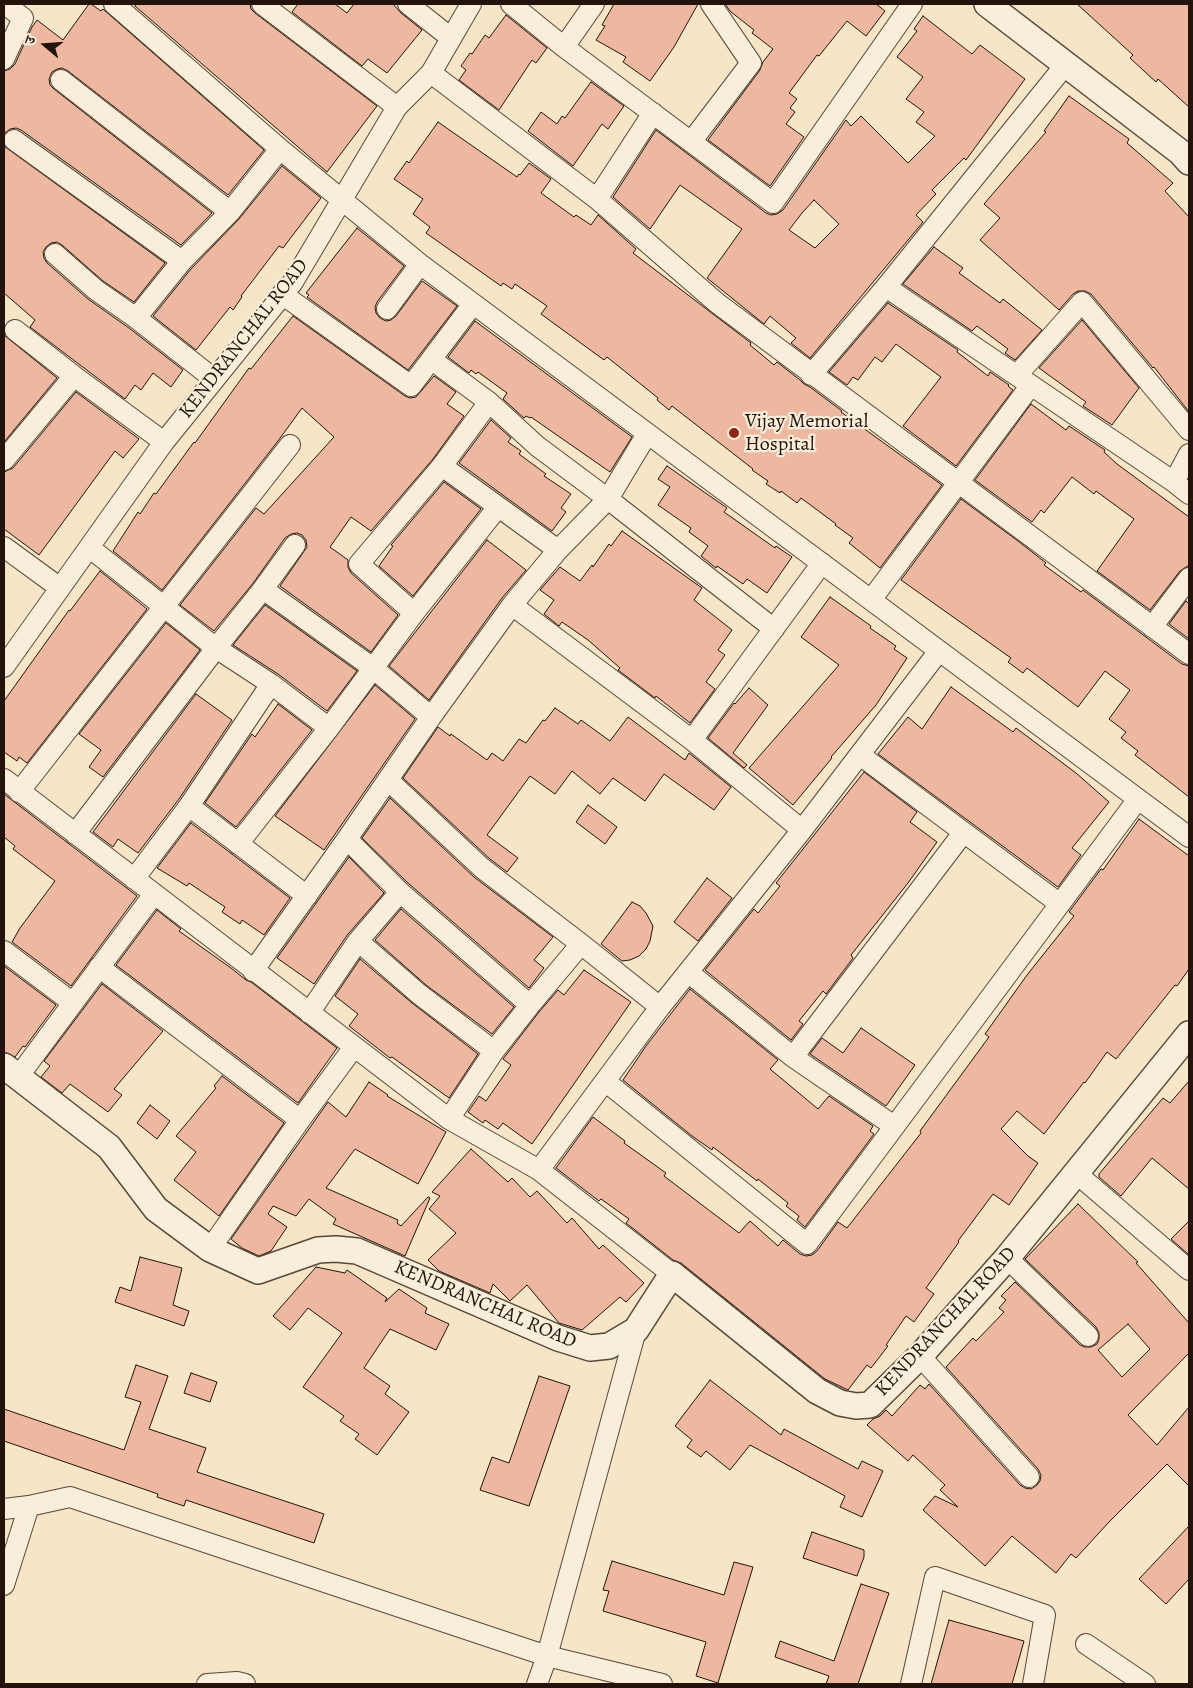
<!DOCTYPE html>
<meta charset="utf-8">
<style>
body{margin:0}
#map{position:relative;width:1193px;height:1688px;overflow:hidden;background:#f6e5c6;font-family:Alegreya,"Noto Serif Devanagari",serif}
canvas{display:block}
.frame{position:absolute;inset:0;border:5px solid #23130c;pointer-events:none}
.north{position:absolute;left:20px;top:20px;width:50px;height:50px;-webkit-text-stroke:4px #f9eeda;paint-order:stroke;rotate:288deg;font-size:14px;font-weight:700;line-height:20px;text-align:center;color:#23130c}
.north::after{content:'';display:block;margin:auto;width:18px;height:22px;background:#23130c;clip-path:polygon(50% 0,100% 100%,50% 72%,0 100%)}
</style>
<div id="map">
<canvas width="1193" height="1688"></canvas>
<div class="frame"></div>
<div class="north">उ</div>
</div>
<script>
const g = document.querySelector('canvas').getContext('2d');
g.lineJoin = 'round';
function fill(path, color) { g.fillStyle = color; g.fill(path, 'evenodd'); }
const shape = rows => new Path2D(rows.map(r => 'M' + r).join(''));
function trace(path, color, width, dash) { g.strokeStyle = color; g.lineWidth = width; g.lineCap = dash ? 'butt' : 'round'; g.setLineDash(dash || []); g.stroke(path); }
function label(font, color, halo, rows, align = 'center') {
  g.font = font + ' Alegreya,serif'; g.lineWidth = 4.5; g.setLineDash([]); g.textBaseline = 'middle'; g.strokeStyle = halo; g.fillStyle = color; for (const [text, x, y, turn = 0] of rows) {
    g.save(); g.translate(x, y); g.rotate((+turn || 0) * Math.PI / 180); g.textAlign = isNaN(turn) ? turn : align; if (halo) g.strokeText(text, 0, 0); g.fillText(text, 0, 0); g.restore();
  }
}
const building = shape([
 [89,4,91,4,101,11,103,9,104,10,264,150,228,195,68,71,62,68,57,69,52,72,49,79,50,85,54,89,212,213,181,245,21,130,16,128,10,129,4,134,4,71,10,69,15,64,32,27,37,20,63,40,89,4],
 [136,4,250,4,251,9,255,13,377,106,327,172,135,6,136,4],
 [298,4,335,4,347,13,354,4,393,4,401,13,422,30,387,73,368,59,362,66,292,12,298,4],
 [614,4,698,4,674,47,650,81,623,62,626,57,596,40,605,26,602,25,614,4],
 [725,4,876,4,885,11,866,36,847,21,819,56,817,55,789,93,797,99,790,108,795,112,786,124,804,137,770,186,708,140,760,70,763,62,773,49,752,33,754,30,731,12,725,4],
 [1077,4,1189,4,1189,107,1158,79,1156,82,1144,71,1130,58,1133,55,1077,4],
 [506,15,547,48,536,63,532,60,499,110,459,80,466,70,461,66,470,53,472,54,485,35,489,38,506,15],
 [923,16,972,54,980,45,1025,79,966,160,964,158,932,190,936,194,916,215,923,222,810,358,791,343,796,338,770,316,764,324,707,278,742,229,680,185,650,229,613,197,656,130,766,213,771,215,777,214,783,210,846,120,851,126,861,116,908,163,935,136,916,122,924,112,906,99,923,77,897,57,917,31,914,29,923,16],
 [814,200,839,224,815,248,789,230,802,213,814,200],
 [591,82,624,106,608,129,602,124,573,166,528,131,541,112,557,124,562,116,565,118,591,82],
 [1069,96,1129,139,1127,143,1173,183,1165,191,1189,217,1189,412,1154,367,1153,368,1091,294,1085,291,1078,291,1073,294,1059,310,980,240,1000,218,984,204,1046,132,1044,131,1069,96],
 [438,122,517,177,519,174,520,175,529,163,551,179,541,193,574,217,576,215,591,225,598,215,636,249,633,253,751,343,750,345,774,365,777,362,800,380,804,384,810,387,842,411,841,412,942,485,880,568,849,543,853,538,835,525,836,524,801,498,797,503,781,491,780,493,766,484,768,481,752,470,753,469,672,406,669,410,657,400,658,398,607,357,604,360,541,314,547,306,515,284,512,289,503,283,501,286,426,233,430,227,413,214,423,199,394,179,407,161,409,163,438,122],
 [4,146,165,263,134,302,103,281,62,245,57,242,51,243,46,247,43,252,44,258,47,263,88,299,129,328,183,370,171,387,153,373,141,390,135,385,125,399,30,327,35,320,4,293,4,146],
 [282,166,321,198,283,248,279,246,241,296,242,297,233,310,230,307,196,350,153,316,191,269,239,219,282,166],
 [357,228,404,266,377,302,375,307,376,313,380,318,386,321,391,320,396,316,422,281,457,306,408,370,307,297,309,295,306,293,357,228],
 [934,247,963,268,959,273,1000,303,1003,299,1042,330,1015,360,1005,353,1008,349,977,326,972,331,903,284,934,247],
 [888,303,958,350,957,352,988,376,990,372,1009,385,1008,386,1013,390,956,466,903,426,941,377,896,344,882,362,875,357,858,380,853,377,847,385,829,372,888,303],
 [293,316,405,396,410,398,416,397,434,376,456,392,447,404,464,416,433,459,371,531,351,517,330,547,348,560,348,567,351,573,398,615,371,652,280,586,307,547,306,540,302,535,297,533,291,534,285,538,254,582,214,631,180,605,256,508,264,514,334,437,302,408,278,441,162,590,113,551,138,512,140,514,154,493,156,494,194,442,195,443,249,368,251,369,293,316],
 [1082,320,1139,388,1112,425,1083,406,1086,402,1039,368,1082,320],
 [475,321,632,437,610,472,531,417,530,418,526,416,524,418,503,399,507,393,478,372,476,374,471,370,469,373,448,357,475,321],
 [4,335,57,378,4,442,4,335],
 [76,392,139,439,123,458,115,451,39,555,4,529,4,472,13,468,76,392],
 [1031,404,1066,430,1069,426,1105,450,1104,452,1117,464,1189,517,1189,565,1180,571,1150,610,1097,571,1134,519,1096,491,1094,494,1072,477,1044,513,1041,510,1032,522,975,480,1031,404],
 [491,420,511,438,508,442,521,451,519,454,546,474,544,476,571,494,561,508,566,512,552,531,459,463,491,420],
 [667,466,727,508,724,512,775,548,776,546,792,557,767,593,747,579,743,584,717,566,716,568,701,556,708,546,689,532,691,528,658,505,670,487,658,479,667,466],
 [444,482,481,509,413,596,379,566,393,546,391,545,444,482],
 [961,499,1018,541,1046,563,1044,565,1081,592,1083,590,1182,664,1189,666,1189,797,1135,755,1138,751,1121,738,1126,732,1109,719,1130,690,1105,671,1078,707,1027,668,1023,673,1008,662,1011,658,901,580,961,499],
 [622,531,702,588,694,600,732,630,718,650,725,655,706,682,715,689,690,723,656,696,655,698,618,670,620,668,588,640,562,622,559,626,544,614,554,600,540,590,560,567,580,581,592,565,593,567,609,544,611,546,622,531],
 [487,540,526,570,502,598,429,700,389,666,487,540],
 [100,571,147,609,27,763,19,757,17,761,4,752,4,701,69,610,70,611,100,571],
 [830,597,871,626,870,628,896,646,894,649,907,658,876,705,831,757,832,758,793,805,749,768,839,665,801,637,830,597],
 [1186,601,1189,604,1189,639,1169,624,1186,601],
 [265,605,357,671,327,711,278,674,233,645,265,605],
 [166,623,200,650,103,777,89,767,101,750,79,734,166,623],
 [375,685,415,719,324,850,275,816,375,685],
 [951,687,1013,732,1016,728,1076,773,1109,802,1072,848,1081,855,1058,887,878,754,908,717,922,729,951,687],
 [749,688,768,705,733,753,747,765,744,768,708,738,734,703,735,704,749,688],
 [196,694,232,720,179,799,138,853,118,839,113,847,93,832,196,694],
 [278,704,312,730,236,827,205,803,252,734,255,737,278,704],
 [555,708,578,724,581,720,610,741,628,717,685,760,689,753,731,787,714,810,664,774,645,801,613,778,600,794,572,771,555,794,530,776,487,835,518,858,507,872,490,859,403,778,438,727,450,736,451,734,487,760,492,753,503,761,519,739,526,743,543,720,545,721,555,708],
 [864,772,917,812,910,822,937,842,908,883,851,955,853,958,826,994,823,991,799,1021,803,1024,791,1040,705,970,754,909,758,913,780,886,776,883,864,772],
 [4,794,137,896,71,986,12,942,20,928,55,881,13,849,15,846,4,837,4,794],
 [390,798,474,877,553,937,534,960,544,968,529,988,408,883,362,838,390,798],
 [588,805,617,827,605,844,576,822,588,805],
 [1139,819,1189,856,1189,969,1177,986,1175,985,1116,1059,1107,1052,1085,1083,1084,1082,1044,1134,1017,1111,1001,1129,1028,1156,1038,1163,1009,1205,993,1194,958,1241,959,1242,926,1288,934,1294,914,1322,906,1316,886,1345,888,1346,871,1368,867,1365,848,1390,825,1379,681,1263,673,1260,626,1223,629,1219,601,1199,599,1201,556,1168,593,1117,625,1141,624,1143,666,1173,664,1176,739,1233,750,1221,778,1246,783,1240,800,1254,806,1256,812,1255,817,1251,838,1222,847,1228,921,1133,920,1131,989,1037,985,1034,1027,975,1074,916,1069,912,1101,869,1103,870,1139,819],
 [191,823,290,898,264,935,242,920,240,924,222,912,225,907,189,883,187,886,157,868,191,823],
 [349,857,384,893,348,934,314,984,277,958,349,857],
 [707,878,732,898,698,941,674,922,707,878],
 [632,902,640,906,646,913,653,926,650,941,646,949,639,956,630,960,622,961,601,944,632,902],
 [401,909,514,1007,492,1034,426,985,375,940,401,909],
 [157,910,181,929,179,931,231,968,246,980,251,982,337,1048,298,1103,116,965,157,910],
 [360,959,412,1003,478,1054,449,1098,392,1057,390,1058,349,1026,358,1014,335,996,360,959],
 [4,966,56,1005,25,1047,23,1046,15,1057,4,1052,4,966],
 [584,970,631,1002,532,1144,503,1123,498,1129,485,1120,483,1123,468,1112,479,1096,486,1101,511,1065,503,1059,539,1012,558,990,564,995,584,970],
 [102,984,163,1031,114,1089,122,1095,108,1112,70,1084,62,1093,41,1077,50,1066,44,1061,102,984],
 [690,989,778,1060,770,1069,818,1109,829,1096,873,1126,870,1131,874,1134,805,1227,797,1220,799,1216,786,1206,788,1203,758,1179,757,1181,713,1147,712,1150,692,1136,623,1080,646,1046,690,989],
 [861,1028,915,1065,886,1106,810,1054,822,1038,843,1053,861,1028],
 [222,1076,284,1123,219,1216,174,1180,196,1152,176,1136,216,1088,214,1086,222,1076],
 [1189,1081,1189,1189,1152,1158,1121,1196,1099,1177,1099,1174,1163,1098,1170,1103,1189,1081],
 [369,1082,388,1095,387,1096,446,1132,418,1184,355,1149,326,1188,398,1220,397,1223,401,1226,428,1197,430,1198,405,1256,333,1224,336,1219,309,1199,296,1216,273,1206,268,1214,287,1227,271,1251,259,1256,242,1248,231,1239,328,1102,346,1117,369,1082],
 [150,1105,170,1121,157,1139,137,1123,150,1105],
 [471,1149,508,1182,512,1178,530,1197,537,1191,567,1223,572,1218,599,1249,603,1245,644,1283,626,1302,620,1297,582,1330,559,1323,527,1285,510,1301,493,1284,490,1293,439,1271,428,1260,456,1233,429,1209,440,1196,432,1192,471,1149],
 [1078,1204,1138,1262,1136,1263,1189,1323,1189,1353,1128,1415,1157,1445,1189,1407,1189,1486,1167,1464,1109,1522,1076,1558,1071,1554,1056,1573,1012,1536,985,1566,923,1510,935,1496,958,1507,940,1490,945,1485,913,1455,908,1461,867,1425,873,1419,880,1416,886,1410,892,1416,920,1385,925,1389,929,1384,1020,1485,1025,1488,1031,1489,1037,1485,1040,1481,1041,1475,1038,1469,946,1367,973,1338,976,1341,1004,1312,999,1308,1006,1300,1001,1296,1015,1282,1080,1345,1085,1347,1091,1347,1097,1344,1099,1339,1099,1333,1096,1327,1025,1259,1078,1204],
 [1128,1324,1150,1349,1122,1377,1098,1350,1128,1324],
 [1189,1221,1189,1255,1171,1239,1189,1221],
 [140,1257,182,1268,173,1305,189,1311,184,1326,115,1302,120,1287,131,1291,140,1257],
 [316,1267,345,1273,347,1270,387,1298,385,1302,399,1289,427,1308,425,1313,449,1324,436,1350,390,1329,364,1368,390,1386,385,1394,409,1412,377,1455,355,1439,359,1434,340,1421,344,1416,303,1387,342,1333,308,1308,290,1330,273,1316,316,1267],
 [136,1365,168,1376,149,1429,206,1448,197,1472,324,1514,314,1543,186,1500,184,1506,157,1497,158,1494,4,1441,4,1409,124,1450,141,1402,125,1397,136,1365],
 [191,1373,217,1382,210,1402,184,1393,191,1373],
 [539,1376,570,1386,529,1506,480,1490,492,1457,509,1463,539,1376],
 [710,1380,781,1435,784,1429,858,1469,862,1461,883,1471,862,1517,840,1507,845,1496,750,1445,730,1470,706,1451,701,1457,687,1447,692,1440,675,1426,710,1380],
 [1189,1526,1189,1579,1166,1604,1139,1579,1189,1526],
 [812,1532,864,1550,864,1557,857,1576,803,1558,812,1532],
 [612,1561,724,1595,734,1562,753,1567,718,1683,696,1676,706,1642,603,1611,609,1591,603,1590,612,1561],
 [861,1584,889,1593,858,1684,826,1684,829,1676,775,1657,780,1641,834,1661,861,1584],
 [949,1620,1024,1641,1012,1684,931,1684,949,1620]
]);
fill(building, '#edb89f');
trace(building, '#23130c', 1);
const minor = shape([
 [114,4,280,149,420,264,1189,837],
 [262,4,397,107],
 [408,4,451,38],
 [511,4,564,47,773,203,912,4],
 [564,47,594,4],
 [4,59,23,18,5,4],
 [431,73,597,199,717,303,1189,654],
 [61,80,230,212],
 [14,140,182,261],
 [691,142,751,63,711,4],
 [597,199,653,113],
 [55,254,96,290,136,318,214,379],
 [886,287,1174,482,1189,494],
 [282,294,411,386,473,304],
 [387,309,420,264],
 [136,318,182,261,230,212,280,149],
 [15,330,74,376,164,442],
 [432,360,489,402,537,446,608,499,774,629],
 [811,375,886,287,1066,64],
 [1017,375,1082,302,1189,430],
 [4,460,74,376],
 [442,466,558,550],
 [1174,482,1189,454],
 [4,547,60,588],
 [90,548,216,648,271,684,329,728],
 [263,589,373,668,431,717],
 [871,600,1031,385],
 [512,605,692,740,802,830],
 [414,613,359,564,442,466,489,402],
 [1152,627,1189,578],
 [4,667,164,442,293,282,397,107,431,73,471,4],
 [692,740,822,563],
 [860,755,1060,904],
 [4,779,449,1119,539,1170,672,1274],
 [388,780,482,868,581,944,660,1007],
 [19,792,290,445],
 [189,806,307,896],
 [75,834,216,648,263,589,295,545],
 [347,839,400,892,530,1005],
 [238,844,329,728,414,613,498,507],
 [134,879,189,806,271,684],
 [358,941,419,994,494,1051],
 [4,951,73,1003],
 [99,967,300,1120],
 [253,971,347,839,431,717,512,605,558,550,608,499,647,434],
 [688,972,793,1057,894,1126],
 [309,1013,358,941,400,892],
 [793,1057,963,833],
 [18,1077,154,894],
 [605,1081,807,1244,1138,799],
 [449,1119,494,1051,530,1005,581,944],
 [539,1170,660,1007,802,830,939,651],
 [1076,1173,1189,1270],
 [210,1249,300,1120,354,1047],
 [1007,1258,1088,1336],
 [920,1356,1029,1477],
 [4,1509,29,1506,70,1497,547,1656,662,1684],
 [4,1585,29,1506],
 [1086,1644,1145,1684],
 [207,1684,237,1682,245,1684],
 [537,1684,547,1656,636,1330],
 [911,1684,935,1577,1045,1615,1033,1684]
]);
const tertiary = shape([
 [987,4,1180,152,1189,162],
 [4,1066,109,1147,156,1209,210,1249,258,1271,318,1250,336,1249,357,1251,558,1338,590,1348,609,1346,636,1330,672,1274,817,1391,840,1403,856,1406,870,1405,920,1356,1007,1258,1189,1034]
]);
trace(minor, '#58483a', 22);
trace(tertiary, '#58483a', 28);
trace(minor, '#f9eeda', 20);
trace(tertiary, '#f9eeda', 25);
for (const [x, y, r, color] of [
 [734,433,6,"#8f2418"]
]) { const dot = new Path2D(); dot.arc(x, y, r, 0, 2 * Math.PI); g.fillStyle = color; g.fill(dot); trace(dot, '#f9eeda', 2); }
label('20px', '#23130c', '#f9eeda', [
 ["KENDRANCHAL ROAD",244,339,-52],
 ["KENDRANCHAL ROAD",485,1305,23],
 ["KENDRANCHAL ROAD",946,1322,-47]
]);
label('20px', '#23130c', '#f9eeda', [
 ["Vijay Memorial",745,422],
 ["Hospital",745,445]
], 'left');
</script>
